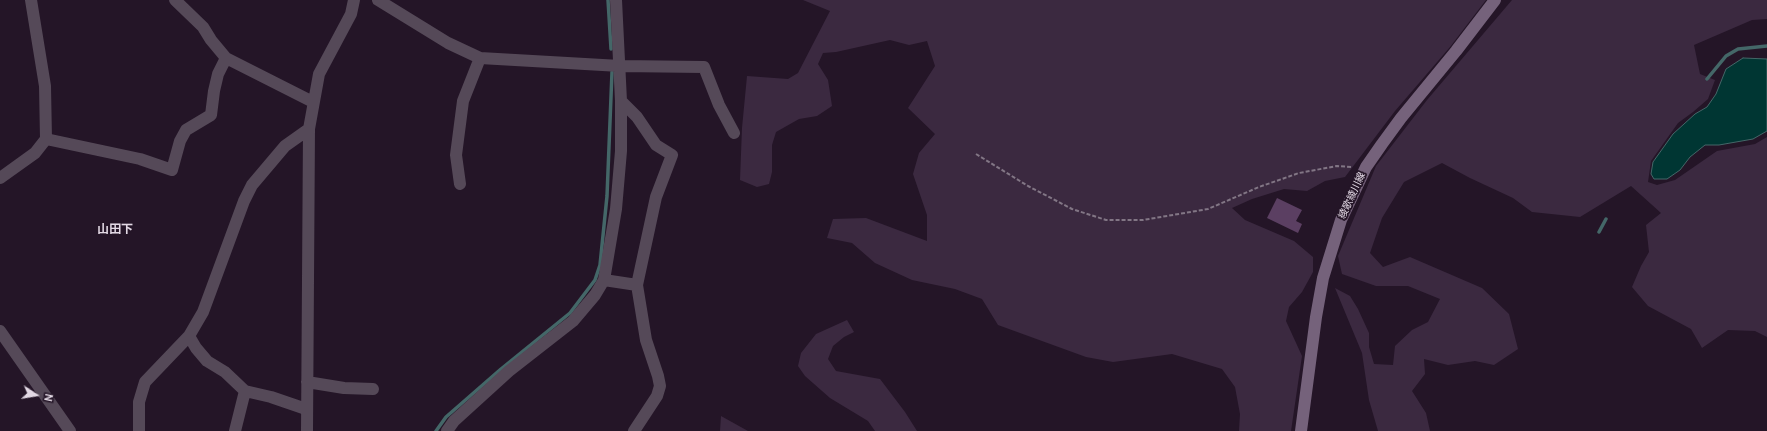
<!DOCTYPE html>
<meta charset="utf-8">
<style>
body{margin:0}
#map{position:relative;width:1767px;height:431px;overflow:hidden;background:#241527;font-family:Overpass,sans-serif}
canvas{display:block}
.north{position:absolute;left:16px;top:375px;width:40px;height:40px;-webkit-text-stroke:3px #241527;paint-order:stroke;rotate:102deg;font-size:11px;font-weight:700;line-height:16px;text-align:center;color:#e2d8e4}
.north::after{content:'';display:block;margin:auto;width:14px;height:18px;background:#e2d8e4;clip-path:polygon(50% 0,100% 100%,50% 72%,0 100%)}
</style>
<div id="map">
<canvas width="1767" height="431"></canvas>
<div class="north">N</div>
</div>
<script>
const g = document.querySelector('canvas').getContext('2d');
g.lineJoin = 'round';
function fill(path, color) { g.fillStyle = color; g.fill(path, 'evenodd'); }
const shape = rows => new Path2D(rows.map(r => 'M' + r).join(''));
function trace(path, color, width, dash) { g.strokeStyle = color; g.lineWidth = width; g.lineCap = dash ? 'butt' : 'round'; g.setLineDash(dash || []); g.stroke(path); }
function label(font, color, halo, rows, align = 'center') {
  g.font = font + ' Overpass,"Noto Sans JP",sans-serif'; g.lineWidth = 3.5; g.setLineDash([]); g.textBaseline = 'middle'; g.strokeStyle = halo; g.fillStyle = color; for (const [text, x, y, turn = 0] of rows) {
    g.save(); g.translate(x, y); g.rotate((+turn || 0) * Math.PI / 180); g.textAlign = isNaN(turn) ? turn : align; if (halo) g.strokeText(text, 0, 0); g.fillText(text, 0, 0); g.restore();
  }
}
fill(shape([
 [803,0,1486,0,1450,47,1395,111,1345,177,1325,181,1307,191,1284,189,1252,199,1232,208,1245,220,1294,241,1313,257,1313,272,1302,292,1289,307,1286,321,1302,356,1291,431,1239,431,1240,414,1235,387,1222,369,1172,354,1113,362,1086,357,998,325,982,299,955,289,912,280,875,263,852,243,827,238,833,219,866,218,927,241,927,215,913,174,919,153,935,134,908,108,935,66,927,41,909,45,890,40,836,52,823,53,818,64,828,80,832,106,817,116,799,119,776,132,772,145,772,172,769,184,757,187,740,180,742,128,747,76,788,79,798,73,830,11],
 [1512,0,1767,0,1767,19,1752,20,1694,45,1700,74,1715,80,1708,99,1693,112,1678,123,1651,161,1648,182,1657,185,1675,180,1717,151,1755,144,1767,137,1767,337,1755,331,1728,330,1702,348,1691,329,1648,306,1632,287,1641,266,1649,252,1646,225,1661,213,1631,186,1580,217,1532,212,1513,198,1470,178,1442,163,1404,182,1382,218,1370,253,1383,267,1410,257,1482,288,1509,314,1518,349,1494,365,1475,361,1448,365,1424,359,1425,374,1412,391,1426,413,1430,431,1378,431,1369,400,1362,353,1335,288,1350,296,1358,309,1369,333,1369,347,1374,364,1393,365,1395,346,1412,330,1428,322,1440,299,1408,286,1376,286,1342,274,1338,256,1376,166,1427,100],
 [847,320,854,332,844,337,833,346,828,359,836,371,880,379,905,412,917,431,875,431,868,421,830,398,805,376,798,366,801,353,816,334],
 [721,416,748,431,720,431]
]), '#3b2940');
const water = shape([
 [1743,58,1767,59,1767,131,1753,139,1719,145,1705,145,1690,157,1680,170,1667,179,1654,179,1651,174,1653,162,1673,134,1695,114,1707,107,1716,94,1726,69,1743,58]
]);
fill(water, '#003633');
trace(water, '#446768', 1);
trace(shape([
 [608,0,611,49],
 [1707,79,1726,56,1738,49,1767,46],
 [1599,232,1606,219],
 [436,431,446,417,501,369,570,313,595,280,600,265,607,196,612,72]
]), '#446768', 3.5);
fill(shape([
 [1277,198,1302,210,1296,221,1302,224,1298,233,1267,218]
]), '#5b3f62');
trace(shape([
 [976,154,1028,186,1072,209,1106,220,1143,220,1208,209,1259,187,1299,173,1337,166,1352,167]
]), '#827685', 2, [4, 2]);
trace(shape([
 [175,0,203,27,211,40,226,58,313,102],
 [378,0,448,43,480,58,620,66,704,67,719,105,734,133],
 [621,101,637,117,656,145,672,155,656,197,637,285,646,340,658,376,660,386,657,396,634,431],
 [46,139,140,159,172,170,180,141,186,130,211,115,214,91,218,74,226,58],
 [0,178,35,153,46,139,45,86,31,0],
 [460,184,456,155,463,101,480,58],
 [604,280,637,285],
 [0,331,70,431],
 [189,336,196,348,207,361,225,372,245,391,271,397,306,409],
 [307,382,344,388,373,389],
 [139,431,139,402,145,382,189,336,203,312,244,201,252,185,285,146,309,129],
 [235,431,245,391],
 [307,431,309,129,319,74,351,14,354,0],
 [447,431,454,421,509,371,573,321,595,295,604,280,616,209,621,151,621,101,616,0]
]), '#554958', 12);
trace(shape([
 [1301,431,1316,317,1323,278,1341,220,1366,167,1382,144,1401,118,1456,51,1495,0]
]), '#75627b', 12);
label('10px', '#e2d8e4', '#241527', [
 ["綾歌綾川線",1353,196,-65]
]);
label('bold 12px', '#e2d8e4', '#241527', [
 ["山田下",115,231]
]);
</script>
